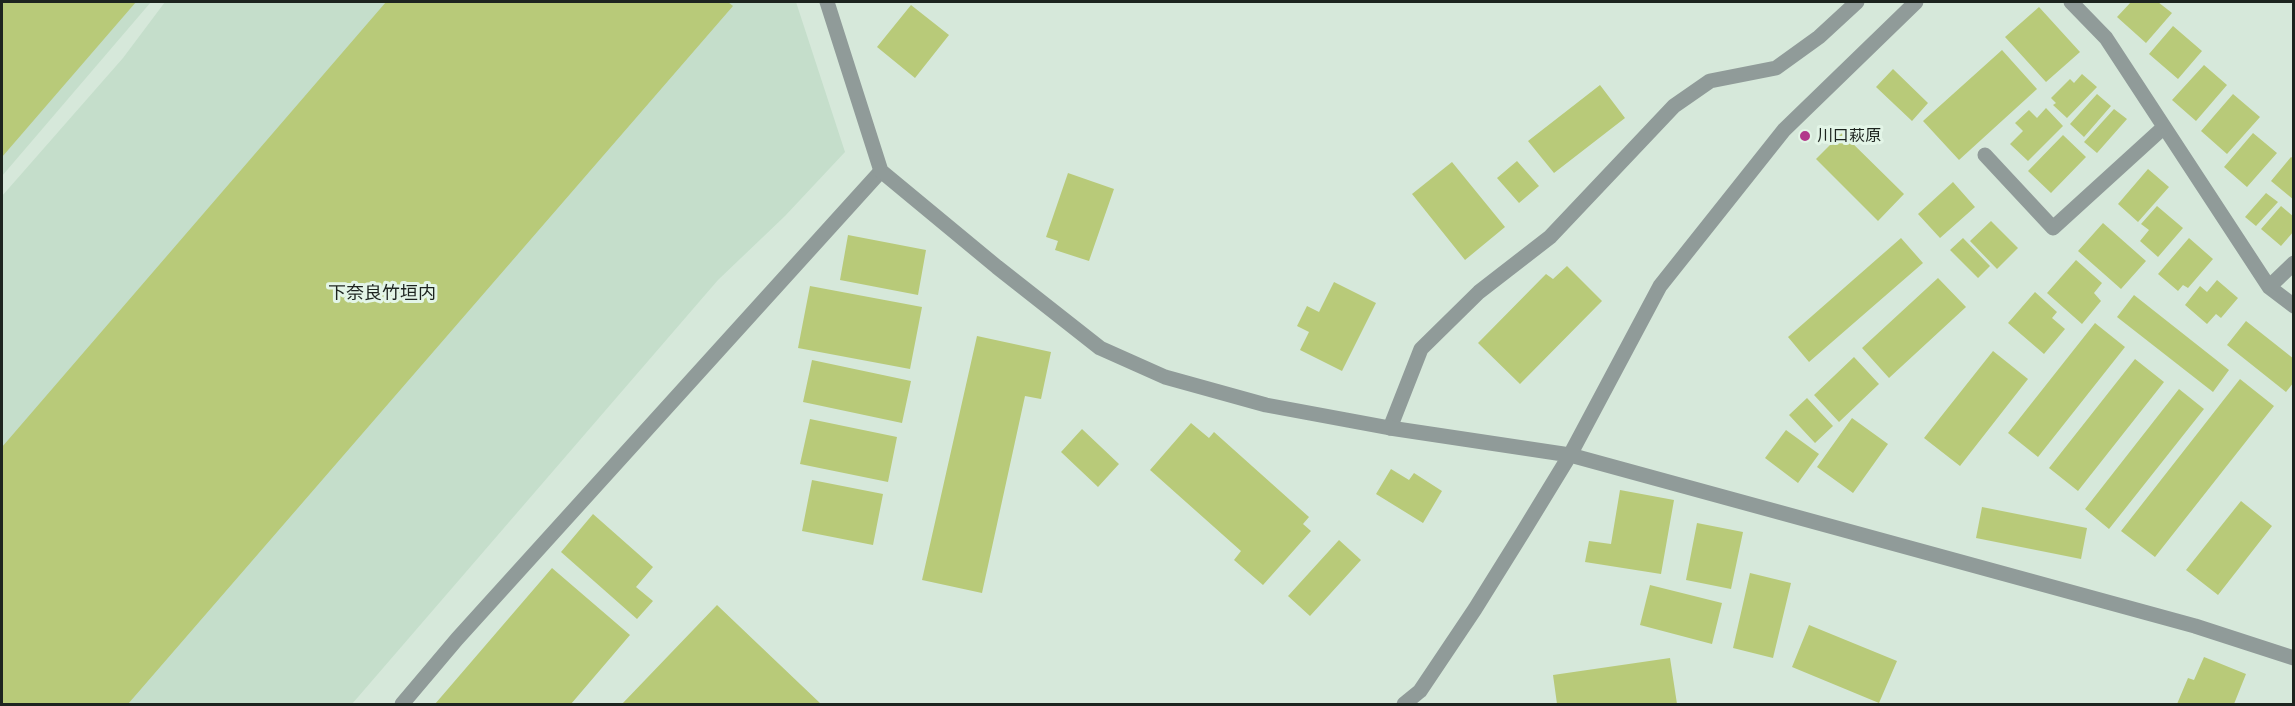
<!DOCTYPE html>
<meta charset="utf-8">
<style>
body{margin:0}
#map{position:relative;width:2295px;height:706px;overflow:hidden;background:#d6e8da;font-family:Ubuntu,sans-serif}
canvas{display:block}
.frame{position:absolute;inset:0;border:3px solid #1d241f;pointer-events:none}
</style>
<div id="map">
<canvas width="2295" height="706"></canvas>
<div class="frame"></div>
</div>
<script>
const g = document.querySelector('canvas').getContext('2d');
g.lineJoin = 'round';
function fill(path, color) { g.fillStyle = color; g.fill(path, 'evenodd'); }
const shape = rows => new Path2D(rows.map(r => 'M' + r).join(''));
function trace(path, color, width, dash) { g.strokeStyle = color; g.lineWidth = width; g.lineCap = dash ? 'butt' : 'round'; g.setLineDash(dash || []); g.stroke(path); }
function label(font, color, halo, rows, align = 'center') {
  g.font = font + ' Ubuntu,"Noto Sans JP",sans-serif'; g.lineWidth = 6; g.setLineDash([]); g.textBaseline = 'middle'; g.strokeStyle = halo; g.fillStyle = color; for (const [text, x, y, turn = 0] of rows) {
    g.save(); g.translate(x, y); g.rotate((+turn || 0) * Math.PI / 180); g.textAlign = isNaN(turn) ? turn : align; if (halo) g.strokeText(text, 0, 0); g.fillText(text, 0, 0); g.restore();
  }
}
fill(shape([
 [2,2,151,2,2,176],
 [165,2,796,2,845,152,785,216,718,280,352,704,2,704,2,196,123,58]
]), '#c5decb');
fill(shape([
 [2,2,136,2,2,157],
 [386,2,728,2,733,6,128,704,2,704,2,447],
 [2131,2,2158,2,2172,13,2146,43,2117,17],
 [911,5,949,35,915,78,877,47],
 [2039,7,2080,52,2046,82,2005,37],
 [2173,26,2202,51,2178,79,2149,54],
 [2002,50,2037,89,1959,160,1923,121],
 [2204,65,2227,85,2196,121,2172,100],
 [1893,69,1928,103,1912,121,1876,87],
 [2082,74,2097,87,2067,118,2053,105,2056,103,2051,98,2070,79,2074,83],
 [1600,85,1625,118,1554,173,1528,141],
 [2097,94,2111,106,2084,137,2070,124],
 [2233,94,2260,117,2227,154,2201,131],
 [2046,108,2063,126,2028,161,2010,144,2023,131,2015,123,2029,110,2037,118],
 [2114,109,2127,119,2097,153,2084,142],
 [1842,133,1904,194,1878,221,1816,159],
 [2253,133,2277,153,2247,187,2224,167],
 [2063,135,2086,157,2051,193,2028,171],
 [2291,157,2294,159,2294,200,2271,181],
 [1517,161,1539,186,1519,203,1497,178],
 [1452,162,1505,227,1465,260,1412,194],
 [2148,169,2169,187,2138,222,2118,204],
 [1068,173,1114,189,1089,261,1055,250,1058,241,1046,237],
 [1953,182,1975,207,1940,238,1918,214],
 [2266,193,2278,202,2256,226,2245,217],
 [2157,206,2183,228,2158,257,2140,241,2149,230,2141,224],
 [2281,206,2294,217,2294,231,2281,246,2261,229],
 [1991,221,2018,248,1997,269,1970,241],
 [2103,223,2146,261,2121,289,2078,251],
 [848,235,926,250,918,295,840,280],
 [1901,238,1923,263,1809,362,1788,337],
 [1963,238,1990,266,1978,278,1950,250],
 [2189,238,2213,259,2188,288,2183,285,2178,291,2158,274],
 [2076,260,2102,283,2094,293,2101,301,2082,324,2047,293],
 [1567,266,1602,301,1520,384,1478,343,1546,274,1553,279],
 [1938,278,1966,307,1889,378,1862,348],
 [2217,280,2238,298,2221,318,2216,314,2207,324,2185,305,2200,286,2207,292],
 [1334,282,1376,303,1342,371,1300,350,1309,332,1297,326,1307,306,1319,312],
 [810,286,922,307,910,369,798,348],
 [2035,292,2057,312,2052,318,2065,329,2044,354,2008,323],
 [2134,295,2229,370,2213,392,2117,317],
 [2246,321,2294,359,2294,382,2286,392,2227,345],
 [2095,323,2125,347,2038,457,2008,433],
 [977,336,1051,352,1041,399,1025,396,982,593,922,580],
 [1993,351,2028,379,1960,466,1924,438],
 [1854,357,1879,384,1839,422,1814,395],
 [2135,359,2164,382,2078,491,2049,468],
 [812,360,911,381,902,423,803,402],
 [2240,379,2274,406,2155,557,2121,531],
 [2179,389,2204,409,2109,529,2085,509],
 [1807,398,1833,426,1815,443,1789,415],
 [1852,418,1888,444,1853,493,1817,467],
 [810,419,897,437,888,482,800,464],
 [1191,423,1209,438,1214,432,1309,517,1303,524,1311,531,1263,585,1234,560,1241,551,1150,470],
 [1082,429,1119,464,1098,487,1061,452],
 [1786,430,1819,454,1798,483,1765,458],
 [1391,469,1409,480,1414,473,1442,491,1423,523,1376,494],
 [812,480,883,494,873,545,802,531],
 [1620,490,1674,500,1661,574,1585,562,1589,541,1611,544],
 [2241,501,2272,526,2218,595,2186,570],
 [1982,507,2087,528,2081,559,1976,538],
 [593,514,653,567,636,587,653,601,637,619,561,552],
 [1697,523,1743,532,1731,589,1686,580],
 [1339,540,1361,560,1310,616,1288,596],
 [552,568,630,635,571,704,435,704],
 [1750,573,1791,583,1773,658,1733,648],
 [1650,585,1722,603,1712,644,1640,625],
 [717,605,821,704,622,704],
 [1809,625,1897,661,1879,703,1792,667],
 [2204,657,2246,674,2234,704,2177,704,2188,678,2194,680],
 [1670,658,1677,704,1557,704,1553,675]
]), '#b8ca79');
trace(shape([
 [2071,2,2106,38,2269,287],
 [1985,155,2053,228,2164,127],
 [2294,263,2269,287,2294,306],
 [1390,428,1421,349,1479,292,1550,237,1674,106,1710,81,1776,68,1819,37,1857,2],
 [402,704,457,639,881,171]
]), '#909b99', 15);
trace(shape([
 [827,2,881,171,997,267,1100,348,1165,377,1266,405,1390,428,1570,455,2195,626,2294,658],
 [1404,704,1420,691,1475,609,1523,532,1570,455,1660,286,1784,130,1916,2]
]), '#909b99', 15);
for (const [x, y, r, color] of [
 [1805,136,6,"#b2388b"]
]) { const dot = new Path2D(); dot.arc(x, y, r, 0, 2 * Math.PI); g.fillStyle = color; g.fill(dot); trace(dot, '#e3f5e7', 2); }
label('16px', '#1d241f', '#e3f5e7', [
 ["川口萩原",1817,136]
], 'left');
label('18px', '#1d241f', '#e3f5e7', [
 ["下奈良竹垣内",382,293]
]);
</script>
